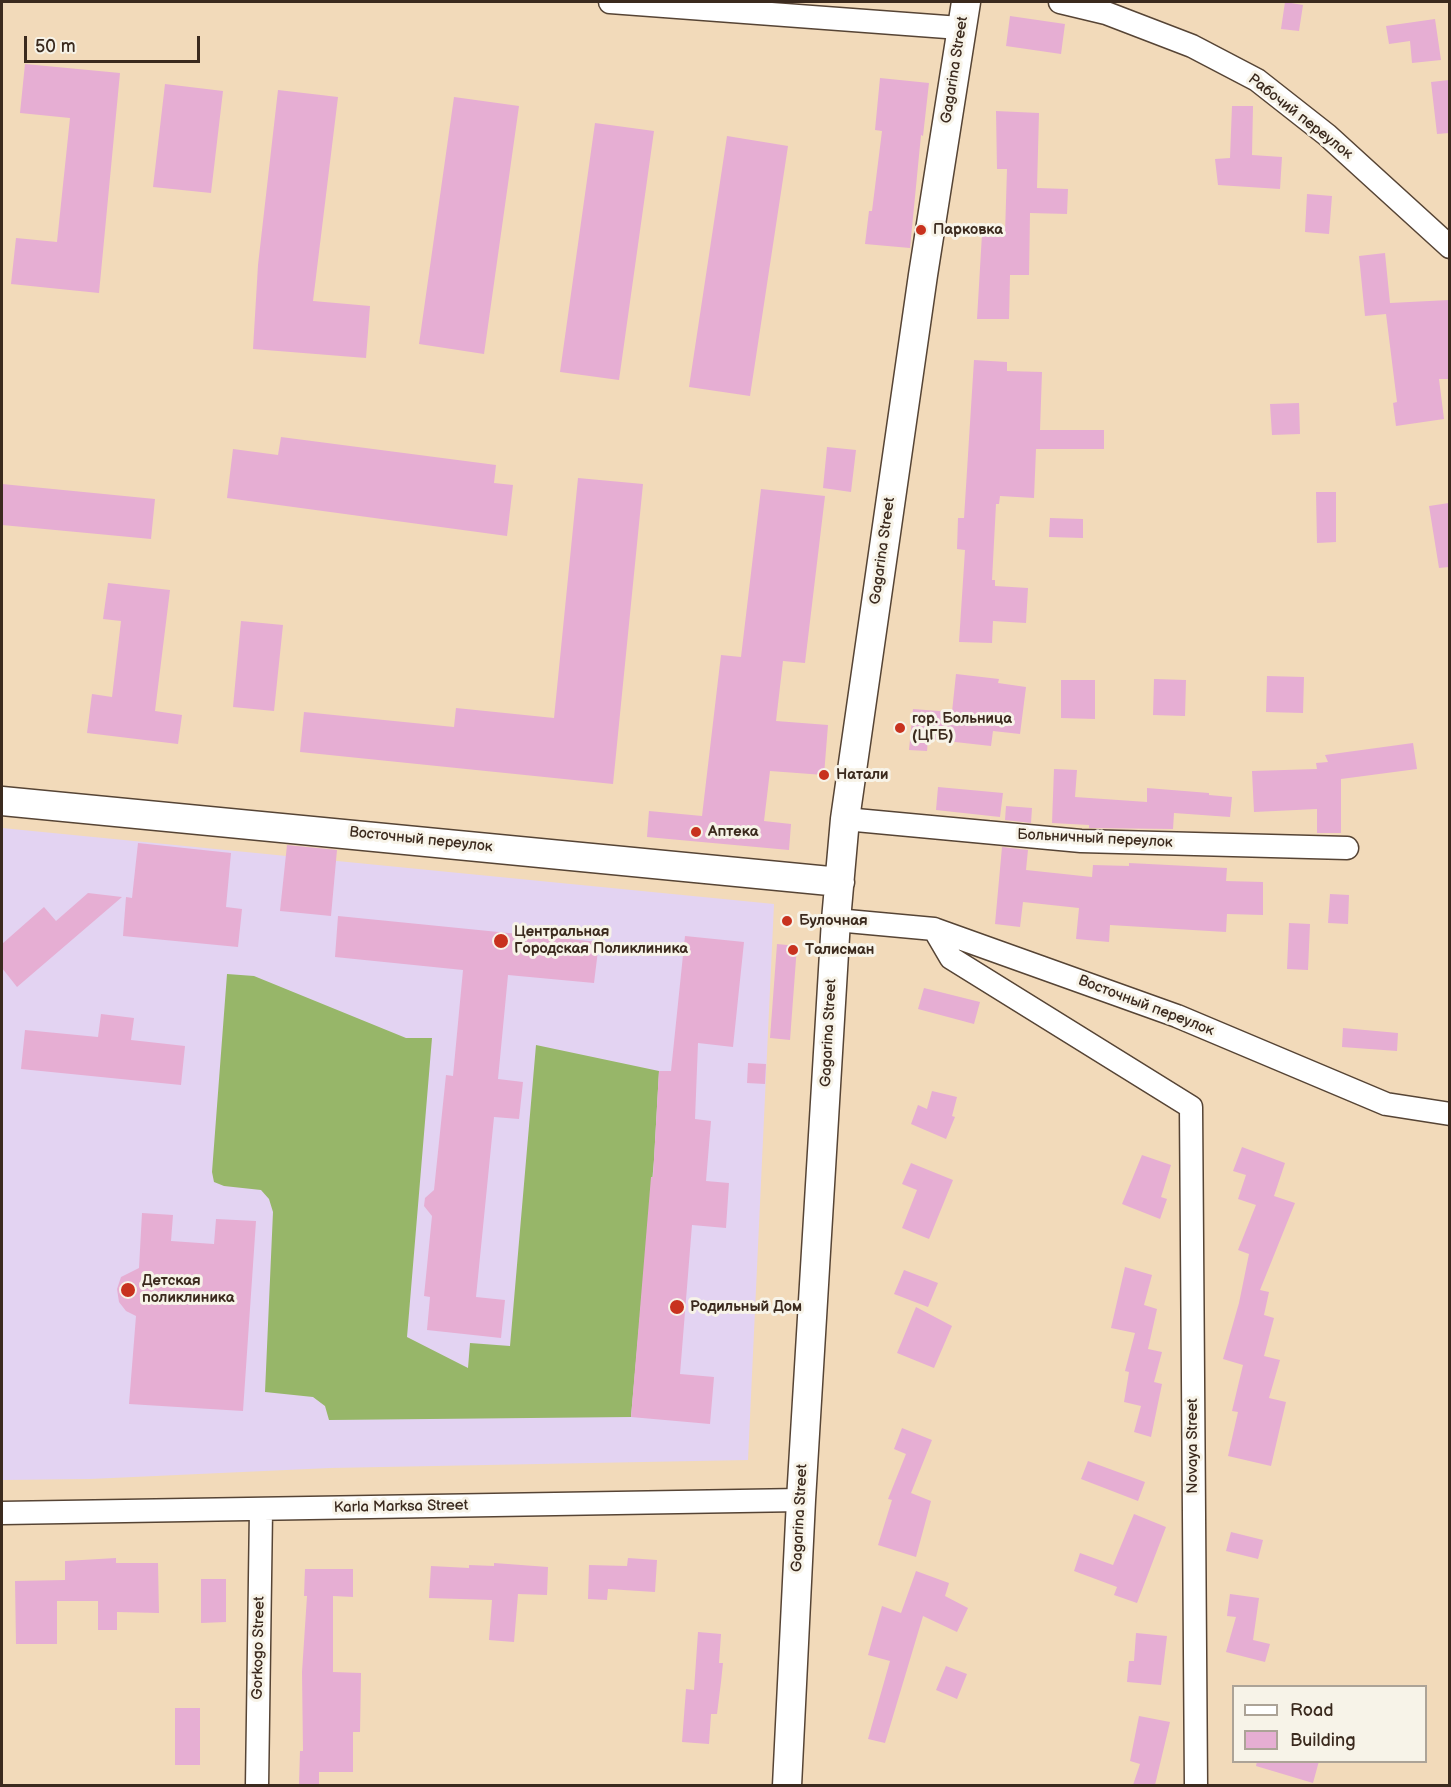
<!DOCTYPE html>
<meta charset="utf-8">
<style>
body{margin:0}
#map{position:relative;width:1451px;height:1787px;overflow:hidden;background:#f2daba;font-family:"Balsamiq Sans",sans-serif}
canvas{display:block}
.frame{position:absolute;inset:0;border:3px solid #3b2a1e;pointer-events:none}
.legend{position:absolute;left:1232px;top:1685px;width:195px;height:78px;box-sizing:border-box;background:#f7f3e8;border:2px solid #aca397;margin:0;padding:8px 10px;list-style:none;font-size:18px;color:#3b2a1e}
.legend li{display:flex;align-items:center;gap:12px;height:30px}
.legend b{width:30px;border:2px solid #aca397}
.scale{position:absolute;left:24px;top:36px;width:176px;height:27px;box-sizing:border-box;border:3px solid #3b2a1e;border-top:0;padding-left:8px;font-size:18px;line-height:21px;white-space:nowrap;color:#3b2a1e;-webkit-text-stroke:4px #f7f3e8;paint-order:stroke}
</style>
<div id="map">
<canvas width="1451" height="1787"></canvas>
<div class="frame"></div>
<ul class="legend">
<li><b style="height:8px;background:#fff"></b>Road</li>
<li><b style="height:16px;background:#e6aed3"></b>Building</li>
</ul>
<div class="scale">50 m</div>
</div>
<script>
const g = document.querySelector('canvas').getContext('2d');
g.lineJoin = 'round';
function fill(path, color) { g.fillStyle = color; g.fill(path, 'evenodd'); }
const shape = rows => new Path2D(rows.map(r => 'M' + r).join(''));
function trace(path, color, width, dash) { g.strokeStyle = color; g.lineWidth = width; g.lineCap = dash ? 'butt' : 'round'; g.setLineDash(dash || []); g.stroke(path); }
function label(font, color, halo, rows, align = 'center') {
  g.font = font + ' "Balsamiq Sans",sans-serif'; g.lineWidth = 6; g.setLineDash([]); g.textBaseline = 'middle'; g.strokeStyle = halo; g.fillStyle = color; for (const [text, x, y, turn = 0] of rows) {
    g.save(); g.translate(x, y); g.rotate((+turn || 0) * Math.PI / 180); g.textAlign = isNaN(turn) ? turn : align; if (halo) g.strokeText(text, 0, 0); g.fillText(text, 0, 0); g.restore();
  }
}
fill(shape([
 [2,828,774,904,748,1460,330,1468,90,1479,2,1480]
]), '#e3d3f2');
fill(shape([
 [227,974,254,976,406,1038,432,1038,407,1337,468,1368,470,1343,510,1346,536,1045,659,1071,654,1160,631,1417,329,1420,325,1406,313,1397,265,1392,273,1212,269,1199,261,1190,224,1186,214,1182,212,1172]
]), '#97b669');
fill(shape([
 [1285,2,1303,5,1299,31,1281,29],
 [1010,16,1065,24,1061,54,1006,46],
 [1435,19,1441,60,1412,63,1410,41,1389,44,1386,26],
 [25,64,120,73,99,293,11,284,16,238,57,242,70,118,20,113],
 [880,78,929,83,923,136,921,135,910,248,865,244,869,211,872,211,882,131,875,130],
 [1449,80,1449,133,1437,134,1431,82],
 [165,84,223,91,211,193,153,187],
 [278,90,338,97,313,301,370,306,366,358,253,349,258,265],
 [454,97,519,106,484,354,419,344],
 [1232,106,1253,106,1252,155,1282,157,1280,189,1218,185,1215,159,1230,158],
 [996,111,1039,113,1037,188,1068,189,1067,214,1030,213,1029,275,1010,275,1009,319,977,319,982,234,1005,234,1007,169,997,169],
 [595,123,654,131,619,380,560,372],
 [727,136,788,146,750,396,689,387],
 [1307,194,1332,196,1329,234,1305,232],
 [1385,253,1390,303,1449,300,1449,379,1439,379,1444,419,1396,426,1393,403,1397,402,1386,314,1365,316,1359,256],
 [974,360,1007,362,1007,371,1042,372,1040,430,1104,430,1104,449,1036,449,1034,498,1000,496,999,504,996,504,992,580,995,580,995,586,1028,588,1026,623,993,621,992,643,959,642,965,550,957,549,958,518,964,518],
 [1299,403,1300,434,1272,435,1270,404],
 [281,437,496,465,494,483,513,485,507,536,227,498,233,449,278,455],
 [827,447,856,450,851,492,823,488],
 [578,478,643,484,613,784,300,752,304,712,454,727,456,708,554,718],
 [2,484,155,499,151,539,2,525],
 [761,489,825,496,805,663,783,661,776,721,828,725,824,775,770,771,764,821,791,824,789,850,647,837,649,811,702,816,721,655,741,657],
 [1316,492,1336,492,1336,542,1317,543],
 [1449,503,1449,567,1439,568,1429,506],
 [1050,518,1083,519,1083,538,1049,537],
 [108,583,170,590,155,711,182,715,178,744,87,733,92,694,112,697,121,621,103,619],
 [241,621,283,625,274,711,233,707],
 [956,674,999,679,998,683,1026,687,1020,734,993,731,991,746,928,739,927,751,909,750,913,709,952,712],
 [1267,676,1304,677,1303,713,1266,712],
 [1154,679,1186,680,1185,716,1153,715],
 [1061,680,1095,680,1095,719,1061,718],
 [1413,743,1417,769,1341,779,1341,833,1317,833,1317,809,1254,812,1252,771,1317,769,1316,763,1328,762,1325,755],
 [1054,769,1077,770,1075,797,1147,802,1147,788,1209,793,1209,795,1232,797,1230,817,1174,813,1173,829,1089,828,1089,825,1052,823],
 [938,787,1003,793,1000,817,936,810],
 [1006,806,1032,808,1031,823,1005,820],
 [138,843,231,853,226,907,242,909,238,947,123,936,126,897,132,898],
 [287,845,337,850,331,916,280,911],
 [1002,847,1028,850,1026,870,1092,877,1093,865,1129,866,1129,863,1227,868,1226,881,1263,882,1263,915,1227,914,1226,932,1110,925,1109,942,1076,939,1079,908,1023,902,1020,927,995,924],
 [88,893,122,897,17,987,2,968,2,944,44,907,56,921],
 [1330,894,1349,895,1348,924,1328,923],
 [338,916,599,942,594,983,508,975,498,1079,523,1082,519,1119,494,1117,476,1297,505,1300,501,1338,427,1330,430,1297,424,1296,432,1216,424,1206,425,1198,434,1190,446,1075,453,1076,463,970,335,957],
 [1289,923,1310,924,1308,970,1287,969],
 [685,936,744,942,733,1047,698,1043,695,1119,711,1121,706,1181,729,1183,726,1228,692,1225,680,1374,714,1377,710,1424,631,1417,651,1177,653,1177,659,1071,671,1071],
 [777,944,797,946,790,1040,770,1038],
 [924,988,980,1002,974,1024,918,1009],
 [101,1014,134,1018,131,1040,185,1046,181,1085,21,1069,25,1030,98,1037],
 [1343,1028,1398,1033,1397,1051,1342,1047],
 [748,1063,766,1064,765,1084,747,1083],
 [932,1091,957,1097,952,1116,955,1117,946,1139,911,1124,918,1105,927,1109],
 [1242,1147,1285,1163,1274,1196,1295,1203,1260,1290,1269,1292,1264,1315,1274,1318,1264,1356,1280,1360,1269,1398,1286,1402,1271,1466,1228,1456,1238,1412,1232,1411,1243,1365,1223,1359,1239,1303,1249,1254,1238,1250,1256,1205,1238,1199,1246,1175,1233,1171],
 [1142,1155,1171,1165,1161,1197,1167,1199,1160,1219,1122,1204],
 [911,1163,953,1180,929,1239,902,1228,917,1190,902,1184],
 [142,1213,173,1215,171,1241,214,1244,216,1219,256,1221,243,1411,129,1404,136,1316,126,1311,119,1302,117,1289,121,1277,139,1268],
 [1125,1267,1152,1275,1144,1305,1157,1309,1148,1349,1162,1352,1154,1382,1162,1384,1151,1437,1134,1432,1141,1406,1124,1402,1129,1372,1125,1371,1135,1333,1111,1328],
 [904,1270,938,1283,928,1307,894,1294],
 [916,1307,952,1326,934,1368,897,1353],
 [902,1428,932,1440,911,1493,931,1501,916,1557,878,1545,892,1500,888,1499,906,1454,894,1449],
 [1088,1461,1145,1482,1138,1501,1081,1479],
 [1134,1514,1166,1527,1137,1603,1114,1595,1117,1587,1074,1571,1080,1553,1113,1565],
 [1231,1532,1263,1540,1258,1559,1226,1551],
 [116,1558,116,1563,158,1563,159,1613,117,1612,117,1630,98,1630,98,1601,57,1601,57,1644,16,1644,15,1581,65,1580,65,1561],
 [628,1558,657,1560,655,1592,608,1589,607,1600,588,1599,589,1565,627,1566],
 [494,1563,548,1567,547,1595,518,1594,514,1642,489,1640,492,1600,429,1598,431,1566,469,1568,469,1565,494,1566],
 [305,1569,353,1569,353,1597,333,1596,333,1672,361,1673,360,1732,353,1732,353,1772,319,1772,319,1785,299,1785,300,1751,303,1751,302,1672,307,1596,304,1596],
 [916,1571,949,1583,945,1596,968,1608,957,1632,923,1616,885,1743,868,1739,890,1661,868,1655,882,1606,901,1613],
 [201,1579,226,1579,226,1622,201,1623],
 [1230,1594,1259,1598,1253,1640,1270,1644,1265,1662,1226,1652,1236,1617,1227,1616],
 [698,1632,721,1634,719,1663,723,1663,721,1682,717,1714,711,1714,709,1744,682,1742,686,1689,694,1690],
 [1136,1633,1167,1636,1161,1685,1127,1682,1129,1661,1134,1661],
 [946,1666,967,1674,957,1699,936,1690],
 [175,1708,200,1708,200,1765,175,1765],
 [1139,1716,1170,1722,1155,1785,1133,1785,1140,1764,1130,1761],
 [1257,1761,1319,1761,1313,1783,1256,1766]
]), '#e6aed3');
const minor = shape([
 [610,2,960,28],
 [1060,2,1106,13,1192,46,1257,80,1327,135,1450,247],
 [845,819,1081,841,1347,848],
 [836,920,934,929,1177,1016,1386,1104,1450,1114],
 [934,929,951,958,1191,1107,1196,1786],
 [2,1513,801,1500],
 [257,1786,261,1510]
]);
const tertiary = shape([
 [2,801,840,882],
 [787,1786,801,1500,836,920,845,819,923,275,966,2]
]);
trace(minor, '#564435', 25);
trace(tertiary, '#564435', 31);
trace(minor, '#fff', 22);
trace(tertiary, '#fff', 28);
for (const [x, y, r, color] of [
 [921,230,6,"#c8321e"],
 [900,728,6,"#c8321e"],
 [824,775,6,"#c8321e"],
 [696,832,6,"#c8321e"],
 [787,921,6,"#c8321e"],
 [501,941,8,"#c8321e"],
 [793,950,6,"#c8321e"],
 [128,1290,8,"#c8321e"],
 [677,1307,8,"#c8321e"]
]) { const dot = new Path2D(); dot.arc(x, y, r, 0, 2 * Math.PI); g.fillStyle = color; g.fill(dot); trace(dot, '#f7f3e8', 2); }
label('15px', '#3b2a1e', '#f7f3e8', [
 ["Gagarina Street",955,70,-81],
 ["Рабочий переулок",1300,117,38],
 ["Gagarina Street",883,551,-82],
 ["Больничный переулок",1095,839,3],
 ["Восточный переулок",421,840,6],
 ["Восточный переулок",1146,1006,21],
 ["Gagarina Street",829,1033,-87],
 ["Novaya Street",1193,1446,-90],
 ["Karla Marksa Street",401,1507,-1],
 ["Gagarina Street",800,1518,-87],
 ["Gorkogo Street",259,1648,-89]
]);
label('bold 15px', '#3b2a1e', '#f7f3e8', [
 ["Парковка",933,230],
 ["гор. Больница",912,719],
 ["(ЦГБ)",912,736],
 ["Натали",836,775],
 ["Аптека",708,832],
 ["Булочная",799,921],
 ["Центральная",514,932],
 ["Городская Поликлиника",514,949],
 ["Талисман",805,950],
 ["Детская",142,1281],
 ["поликлиника",142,1298],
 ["Родильный Дом",690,1307]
], 'left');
</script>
